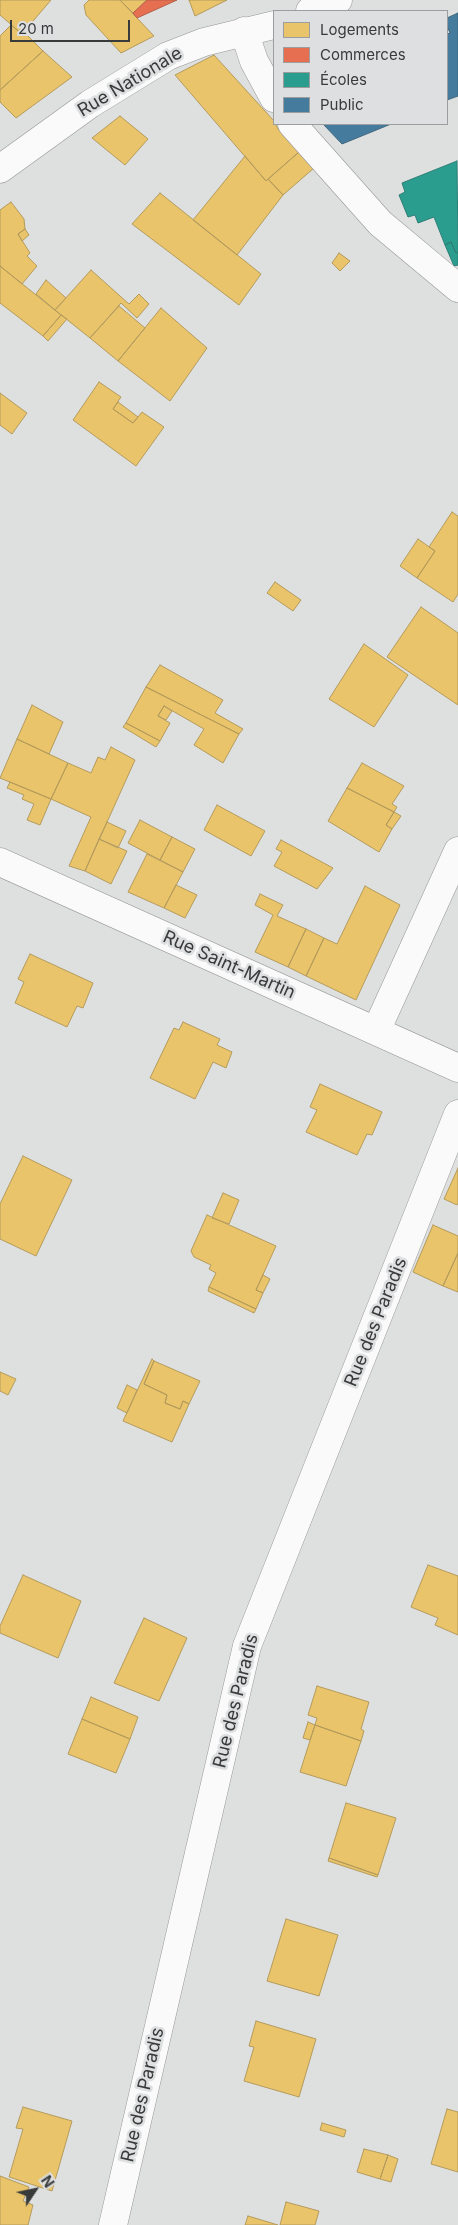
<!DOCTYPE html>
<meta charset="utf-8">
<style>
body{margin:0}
#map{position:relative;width:458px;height:2225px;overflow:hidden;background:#dedfdf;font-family:Inter,sans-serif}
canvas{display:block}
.legend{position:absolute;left:273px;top:10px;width:175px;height:115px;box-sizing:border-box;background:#dddfe0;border:1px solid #9b9d9e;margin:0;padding:6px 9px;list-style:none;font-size:15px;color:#393a3a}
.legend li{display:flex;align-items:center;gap:10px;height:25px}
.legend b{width:25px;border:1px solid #9b9d9e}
.north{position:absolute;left:10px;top:2165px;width:50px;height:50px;-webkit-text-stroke:4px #dddfe0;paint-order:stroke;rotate:56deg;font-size:14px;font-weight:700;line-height:20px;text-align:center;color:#393a3a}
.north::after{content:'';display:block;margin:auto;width:18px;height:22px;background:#393a3a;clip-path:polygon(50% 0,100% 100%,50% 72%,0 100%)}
.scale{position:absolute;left:10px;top:20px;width:120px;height:22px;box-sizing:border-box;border:2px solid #393a3a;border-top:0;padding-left:6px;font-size:15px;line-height:18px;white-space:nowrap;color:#393a3a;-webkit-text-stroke:4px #dddfe0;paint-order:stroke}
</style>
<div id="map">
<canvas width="458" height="2225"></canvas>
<ul class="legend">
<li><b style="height:14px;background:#e9c46a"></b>Logements</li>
<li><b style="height:14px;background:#e76f51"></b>Commerces</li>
<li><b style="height:14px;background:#2a9d8f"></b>Écoles</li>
<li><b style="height:14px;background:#457b9d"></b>Public</li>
</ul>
<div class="north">N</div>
<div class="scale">20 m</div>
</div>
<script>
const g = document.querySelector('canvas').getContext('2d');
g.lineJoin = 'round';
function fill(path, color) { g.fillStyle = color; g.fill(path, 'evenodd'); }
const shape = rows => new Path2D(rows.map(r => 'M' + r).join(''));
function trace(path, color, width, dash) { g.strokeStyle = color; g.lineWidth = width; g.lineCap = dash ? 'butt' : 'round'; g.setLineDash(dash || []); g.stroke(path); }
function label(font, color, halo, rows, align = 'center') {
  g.font = font + ' Inter,sans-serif'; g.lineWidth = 5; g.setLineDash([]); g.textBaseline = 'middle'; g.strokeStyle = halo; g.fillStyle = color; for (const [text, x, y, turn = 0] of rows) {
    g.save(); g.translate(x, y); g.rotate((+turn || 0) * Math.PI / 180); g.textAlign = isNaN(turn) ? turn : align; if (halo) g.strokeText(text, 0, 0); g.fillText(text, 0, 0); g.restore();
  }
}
const homes = shape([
 [0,0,51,0,22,34,0,15,0,0],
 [89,0,120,0,154,36,121,53,86,15,84,5,89,0],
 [120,0,147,0,133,13,120,0],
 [189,0,227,0,195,16,189,0],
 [11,25,22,34,24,32,43,51,0,90,0,36,11,25],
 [43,51,72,77,16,118,0,102,0,90,43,51],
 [214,55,274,121,278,129,299,152,266,181,175,75,214,55],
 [120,116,148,139,125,165,92,138,120,116],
 [299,152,314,168,283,195,268,179,299,152],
 [245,156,266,181,268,179,283,195,237,255,193,220,245,156],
 [160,193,261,274,239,305,132,224,160,193],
 [11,202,24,219,25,229,18,234,30,253,27,256,37,266,22,284,0,266,0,210,11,202],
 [25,229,29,235,22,241,18,234,25,229],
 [339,253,350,261,340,271,332,263,339,253],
 [0,266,61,315,43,336,0,303,0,266],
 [91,270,129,304,139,294,149,304,137,318,121,303,90,338,55,310,91,270],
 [46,280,66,298,55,310,36,294,46,280],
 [119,306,145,328,118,361,90,338,119,306],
 [161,308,207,348,170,401,118,361,161,308],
 [61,315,67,319,48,341,43,336,61,315],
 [99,382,121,397,113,409,133,423,142,412,164,427,136,466,73,420,99,382],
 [0,393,27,413,12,434,0,425,0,393],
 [118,402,138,417,133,423,113,409,118,402],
 [452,512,458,516,458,594,453,602,417,578,435,551,429,547,452,512],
 [418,539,435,551,417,578,400,566,418,539],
 [275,582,301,600,293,611,267,593,275,582],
 [421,607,458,633,458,705,387,657,421,607],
 [364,644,408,675,374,727,329,699,364,644],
 [160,665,223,700,215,713,243,729,239,734,146,687,160,665],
 [146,687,239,734,223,763,194,745,204,729,164,706,158,716,170,723,160,741,126,723,146,687],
 [32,705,63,722,49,754,17,739,32,705],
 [164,706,172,711,166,720,158,716,164,706],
 [126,723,160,741,156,747,123,727,126,723],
 [17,739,68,763,51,799,0,778,17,739],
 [111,747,135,760,85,871,69,866,91,817,51,799,68,763,91,773,98,757,105,760,111,747],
 [362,763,404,786,392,804,397,807,394,812,347,788,362,763],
 [10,782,51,799,40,825,27,820,34,804,22,799,24,795,7,788,10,782],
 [347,788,394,812,386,825,392,829,379,852,328,821,347,788],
 [217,805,265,831,251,856,204,830,217,805],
 [394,812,401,816,392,829,386,825,394,812],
 [140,820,172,837,160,860,128,843,140,820],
 [107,822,126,831,118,848,99,839,107,822],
 [172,837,195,849,183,872,160,860,172,837],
 [99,839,127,851,111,884,85,871,99,839],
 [281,840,333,868,317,889,274,866,282,852,276,849,281,840],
 [147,854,183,872,164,908,128,892,147,854],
 [176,885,197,895,185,918,164,908,176,885],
 [365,886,400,905,356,1000,306,976,324,938,337,944,365,886],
 [260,894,283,905,277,916,306,929,288,967,255,952,273,915,255,905,260,894],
 [306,929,324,938,306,976,288,967,306,929],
 [30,954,93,983,83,1008,77,1006,67,1027,15,1003,24,982,18,979,30,954],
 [183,1022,220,1039,217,1045,232,1052,226,1068,213,1062,195,1099,150,1078,174,1028,179,1030,183,1022],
 [320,1084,382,1112,372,1135,367,1134,357,1155,306,1132,317,1110,310,1107,320,1084],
 [23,1156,72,1180,36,1256,0,1239,0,1204,23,1156],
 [458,1168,458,1203,457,1205,444,1199,458,1168],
 [223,1193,239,1200,229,1224,212,1218,223,1193],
 [207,1215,276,1246,256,1290,263,1293,256,1309,209,1287,216,1273,209,1269,211,1265,194,1257,191,1251,207,1215],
 [433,1225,458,1236,458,1253,443,1286,413,1272,433,1225],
 [458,1253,458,1292,443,1286,458,1253],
 [263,1275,270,1279,263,1293,256,1290,263,1275],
 [209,1287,256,1309,254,1313,208,1291,209,1287],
 [152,1359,154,1361,144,1384,167,1395,165,1403,180,1409,183,1401,189,1404,172,1442,123,1421,152,1359],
 [154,1361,200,1381,189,1404,183,1401,180,1409,165,1403,167,1395,144,1384,154,1361],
 [0,1372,16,1379,8,1395,0,1391,0,1372],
 [127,1385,137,1390,127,1413,117,1408,127,1385],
 [428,1565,458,1576,458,1635,435,1625,438,1618,411,1607,428,1565],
 [23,1575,81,1601,58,1658,0,1633,0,1626,23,1575],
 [144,1618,187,1638,159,1701,114,1683,144,1618],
 [317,1686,369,1702,361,1729,364,1731,361,1741,315,1725,317,1718,308,1715,317,1686],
 [91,1697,138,1717,130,1739,82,1719,91,1697],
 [82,1719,130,1739,116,1773,68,1754,82,1719],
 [308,1722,315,1725,310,1740,303,1738,308,1722],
 [315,1725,361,1741,346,1786,300,1772,315,1725],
 [346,1803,396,1818,378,1875,329,1858,346,1803],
 [329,1858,378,1875,377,1877,328,1861,329,1858],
 [286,1919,338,1935,319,1996,267,1981,286,1919],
 [256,2021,316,2039,299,2097,244,2081,254,2047,249,2046,256,2021],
 [23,2107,72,2121,52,2191,9,2177,23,2129,16,2128,23,2107],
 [447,2109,458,2112,458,2172,431,2164,447,2109],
 [322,2123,346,2130,344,2137,320,2130,322,2123],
 [364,2149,388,2155,380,2179,357,2172,364,2149],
 [388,2155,398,2159,391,2182,380,2179,388,2155],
 [0,2176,29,2187,23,2201,33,2205,28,2225,0,2225,0,2176],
 [286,2202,319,2211,315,2225,280,2225,286,2202],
 [248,2216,278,2225,245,2225,248,2216]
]);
fill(homes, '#e9c46a');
trace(homes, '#b49b5c', 1);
const shops = shape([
 [147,0,177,0,137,18,133,13,147,0]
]);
fill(shops, '#e76f51');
trace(shops, '#b35f4a', 1);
const schools = shape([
 [457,161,458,252,456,253,451,242,445,245,434,217,418,223,415,215,408,217,399,195,405,192,402,183,457,161],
 [451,242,456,253,458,252,458,265,454,266,445,245,451,242]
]);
fill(schools, '#2a9d8f');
trace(schools, '#2e7f76', 1);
const public = shape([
 [458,13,458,96,447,100,447,34,450,33,447,26,447,18,458,13],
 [323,124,391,124,342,144,323,124]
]);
fill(public, '#457b9d');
trace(public, '#41687f', 1);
const street = shape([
 [244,31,254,61,274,98],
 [292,124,380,223,458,288],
 [0,862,458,1068],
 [376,1031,458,851],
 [113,2225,247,1646,458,1114]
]);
const secondary = shape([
 [310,11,338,0],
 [0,169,90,104,168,56,204,42,274,25]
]);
trace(street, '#969696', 29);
trace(secondary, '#969696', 29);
trace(street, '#fafafa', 28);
trace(secondary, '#fafafa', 28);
label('18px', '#393a3a', '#dddfe0', [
 ["Rue Nationale",130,82,-31],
 ["Rue Saint-Martin",229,965,24],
 ["Rue des Paradis",376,1322,-68],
 ["Rue des Paradis",236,1701,-76],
 ["Rue des Paradis",143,2095,-77]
]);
</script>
